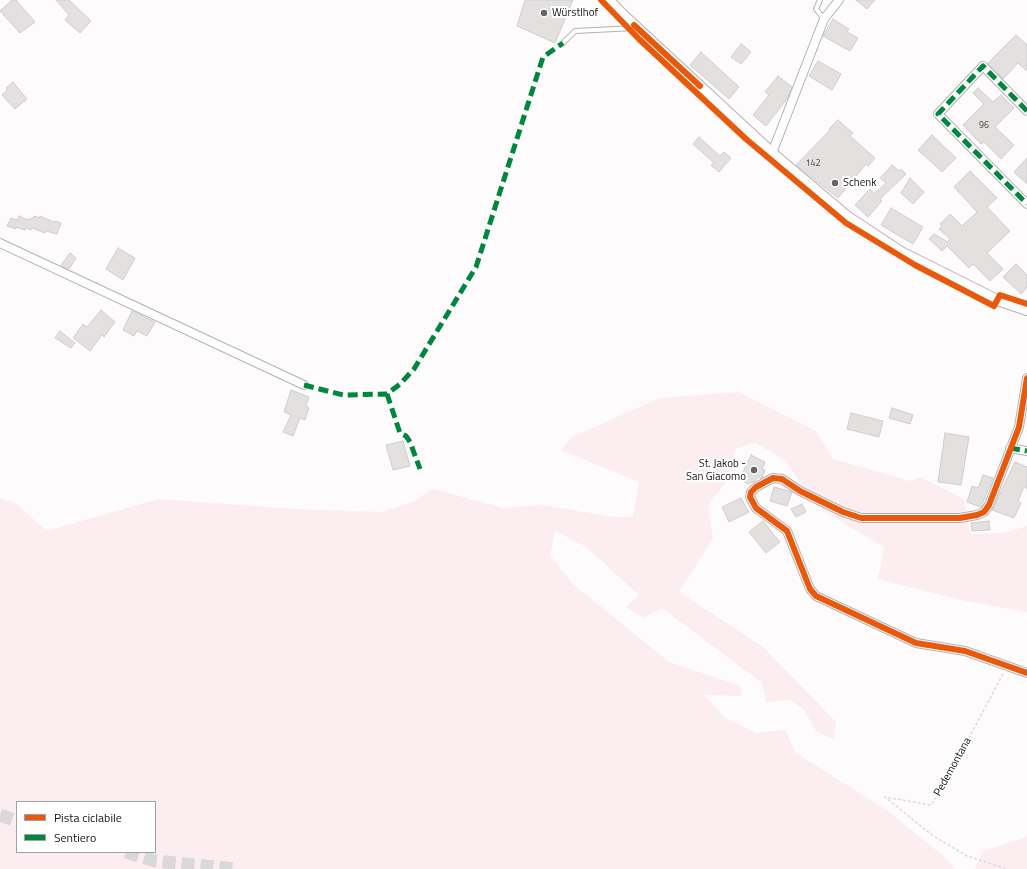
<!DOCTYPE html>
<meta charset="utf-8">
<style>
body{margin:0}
#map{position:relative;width:1027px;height:869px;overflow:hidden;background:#fdfbfc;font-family:"Titillium Web",sans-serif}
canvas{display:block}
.legend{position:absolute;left:16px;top:801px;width:140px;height:52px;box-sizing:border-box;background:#fff;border:1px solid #a2a1a1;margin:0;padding:5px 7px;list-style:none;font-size:12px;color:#171314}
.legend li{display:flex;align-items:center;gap:8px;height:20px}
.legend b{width:20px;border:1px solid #a2a1a1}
</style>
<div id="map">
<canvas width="1027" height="869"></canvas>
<ul class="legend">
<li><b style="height:5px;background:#e8590c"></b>Pista ciclabile</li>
<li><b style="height:5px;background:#00873e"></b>Sentiero</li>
</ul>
</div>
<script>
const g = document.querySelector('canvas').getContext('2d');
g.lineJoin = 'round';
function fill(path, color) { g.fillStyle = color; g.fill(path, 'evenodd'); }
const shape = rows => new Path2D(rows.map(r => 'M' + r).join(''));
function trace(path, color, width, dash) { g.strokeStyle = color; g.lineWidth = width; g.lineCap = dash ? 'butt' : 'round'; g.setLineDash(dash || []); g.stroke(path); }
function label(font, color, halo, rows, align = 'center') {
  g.font = font + ' "Titillium Web",sans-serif'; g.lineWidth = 4; g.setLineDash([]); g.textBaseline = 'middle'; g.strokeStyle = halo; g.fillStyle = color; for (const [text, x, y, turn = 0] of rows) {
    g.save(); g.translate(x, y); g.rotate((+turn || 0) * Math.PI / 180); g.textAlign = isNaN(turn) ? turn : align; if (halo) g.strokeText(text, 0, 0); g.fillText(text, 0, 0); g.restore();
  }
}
fill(shape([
 [738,392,816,431,833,459,910,481,921,477,964,499,970,534,1003,533,1027,526,1027,612,966,601,878,579,884,547,820,509,810,498,786,461,756,443,736,448,727,481,708,505,713,539,679,592,763,647,836,722,833,739,816,731,804,710,791,700,766,702,762,683,662,608,643,618,626,607,639,595,585,546,555,531,550,555,573,584,669,662,741,686,742,696,705,695,725,718,756,733,785,730,796,753,888,811,947,859,955,869,0,869,0,498,16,503,46,531,159,499,294,509,381,512,413,502,433,489,503,508,543,505,614,517,633,517,639,482,561,450,572,437,660,398],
 [17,802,155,802,155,852,17,852],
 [1027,837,1027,869,975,869,983,851]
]), '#fcedf0');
const building = shape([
 [12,0,16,0,35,22,20,33,0,11,12,0],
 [56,0,69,0,91,21,80,33,65,20,69,15,56,0],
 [525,0,573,0,555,43,517,26,525,0],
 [856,0,875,0,867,9,856,0],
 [833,19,849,29,847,32,858,38,850,51,823,36,833,19],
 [1016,35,1027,45,1027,71,1018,63,1003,79,988,63,1016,35],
 [741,44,751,52,741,64,731,57,741,44],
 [701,52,739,87,729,99,690,65,701,52],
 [818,61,841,74,832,90,809,76,818,61],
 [778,76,792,87,787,99,766,126,753,115,769,95,765,92,778,76],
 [13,82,27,99,15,109,2,95,7,90,6,88,13,82],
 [978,88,993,102,1001,95,1014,108,995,127,1014,145,1001,159,984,142,981,144,963,125,984,104,973,93,978,88],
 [838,120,853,133,850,136,875,158,868,166,866,164,838,198,796,165,830,130,829,129,838,120],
 [932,135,956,158,942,172,918,150,932,135],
 [699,137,720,156,724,152,731,158,719,172,711,165,714,163,693,144,699,137],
 [1027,158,1027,184,1014,172,1027,158],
 [892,165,899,171,901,169,906,174,880,199,882,201,868,217,855,205,870,189,874,194,886,183,880,178,892,165],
 [970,171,997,198,987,207,1010,231,987,253,1003,269,990,281,973,264,969,268,947,246,942,251,929,239,934,234,948,242,950,239,939,229,942,226,940,224,950,214,962,226,977,212,954,187,970,171],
 [910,178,924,192,913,204,901,193,910,178],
 [891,208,923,227,913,244,881,225,891,208],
 [19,216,28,220,30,218,32,219,34,216,40,218,40,216,54,222,55,221,61,223,57,234,46,231,45,233,32,228,31,230,26,228,25,230,16,227,16,229,7,226,11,218,17,220,19,216],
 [118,248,135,258,123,280,106,269,118,248],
 [70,253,76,258,69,269,61,265,70,253],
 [1016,264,1027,275,1027,287,1021,294,1003,277,1016,264],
 [101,310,115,322,104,337,102,335,90,351,73,338,83,324,87,327,101,310],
 [132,311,155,322,147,336,137,331,134,336,123,330,132,311],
 [60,331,75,343,71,348,55,338,60,331],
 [291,390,309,397,306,406,309,408,305,420,300,418,293,436,283,432,291,415,284,412,291,390],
 [892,408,913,415,910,424,889,418,892,408],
 [851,413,883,421,879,437,847,429,851,413],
 [945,433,969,437,961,485,938,482,945,433],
 [403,441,410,466,393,470,386,445,403,441],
 [751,455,765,462,762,469,765,470,762,478,758,477,755,481,748,484,744,482,741,476,751,455],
 [1015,462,1027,467,1027,489,1024,487,1018,501,1021,503,1014,518,992,510,1015,462],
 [983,475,993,478,981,507,967,502,972,486,978,488,983,475],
 [774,487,792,492,787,506,770,501,774,487],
 [741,498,749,512,729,522,722,507,741,498],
 [802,504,806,512,796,517,791,509,802,504],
 [763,521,780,542,766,553,749,532,763,521],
 [989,521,990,530,972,531,971,523,989,521]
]);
fill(building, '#e3e0e0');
trace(building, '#d0cdce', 1);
trace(shape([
 [0,815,17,821],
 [126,852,156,861,234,869]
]), '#dad8d9', 13, [13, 6]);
const service = shape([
 [820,0,816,9,824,19],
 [563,43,575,31,635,28]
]);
const minor = shape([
 [1027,111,983,66,938,114,1027,204],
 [772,153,824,19,839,0],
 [0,243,304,385],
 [1027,378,1019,427,989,505,984,512,977,515,960,518,861,518,843,512,800,491,782,479,773,478,756,487,751,492,750,497,756,508,787,531,810,589,816,596,916,643,965,651,1027,673],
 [1010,448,1027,451]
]);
const tertiary = shape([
 [609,0,622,14,772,153,848,217,901,252,997,300,1027,310]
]);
trace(service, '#b4b1b2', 6);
trace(minor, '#b4b1b2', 10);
trace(tertiary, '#b4b1b2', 12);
trace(shape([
 [1003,674,941,790,931,805,885,797,932,835,967,856,1007,869]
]), '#dbdbdb', 1.5, [3, 2]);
trace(service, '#fffeff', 4);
trace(minor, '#fffeff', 8);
trace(tertiary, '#fffeff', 10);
trace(shape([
 [1027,111,983,66,938,114,1027,204],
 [304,385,343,395,387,394,400,384,414,369,476,267,543,57,563,43],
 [387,394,400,433,406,436,410,442,420,469],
 [1010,448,1027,451]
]), '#00873e', 5, [10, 5]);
trace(shape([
 [601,0,639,39,746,139,846,223,915,265,994,306,1000,295,1027,304],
 [634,25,700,86],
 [1027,378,1019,427,989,505,984,512,977,515,960,518,861,518,843,512,800,491,782,479,773,478,756,487,751,492,750,497,756,508,787,531,810,589,816,596,916,643,965,651,1027,673]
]), '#e8590c', 6);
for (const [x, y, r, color] of [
 [544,13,4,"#686465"],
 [835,183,4,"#686465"],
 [754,470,4,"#686465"]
]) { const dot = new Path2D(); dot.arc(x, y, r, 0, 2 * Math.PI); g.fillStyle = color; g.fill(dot); trace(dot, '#fff', 1.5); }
label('9px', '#4a4647', null, [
 ["96",984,126],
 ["142",813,164]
]);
label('11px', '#171314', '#fff', [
 ["Würstlhof",552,13],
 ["Schenk",843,183],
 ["St. Jakob -",746,464,"right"],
 ["San Giacomo",746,477,"right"]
], 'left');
label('11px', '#171314', '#fff', [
 ["Pedemontana",953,767,-61]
]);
</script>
